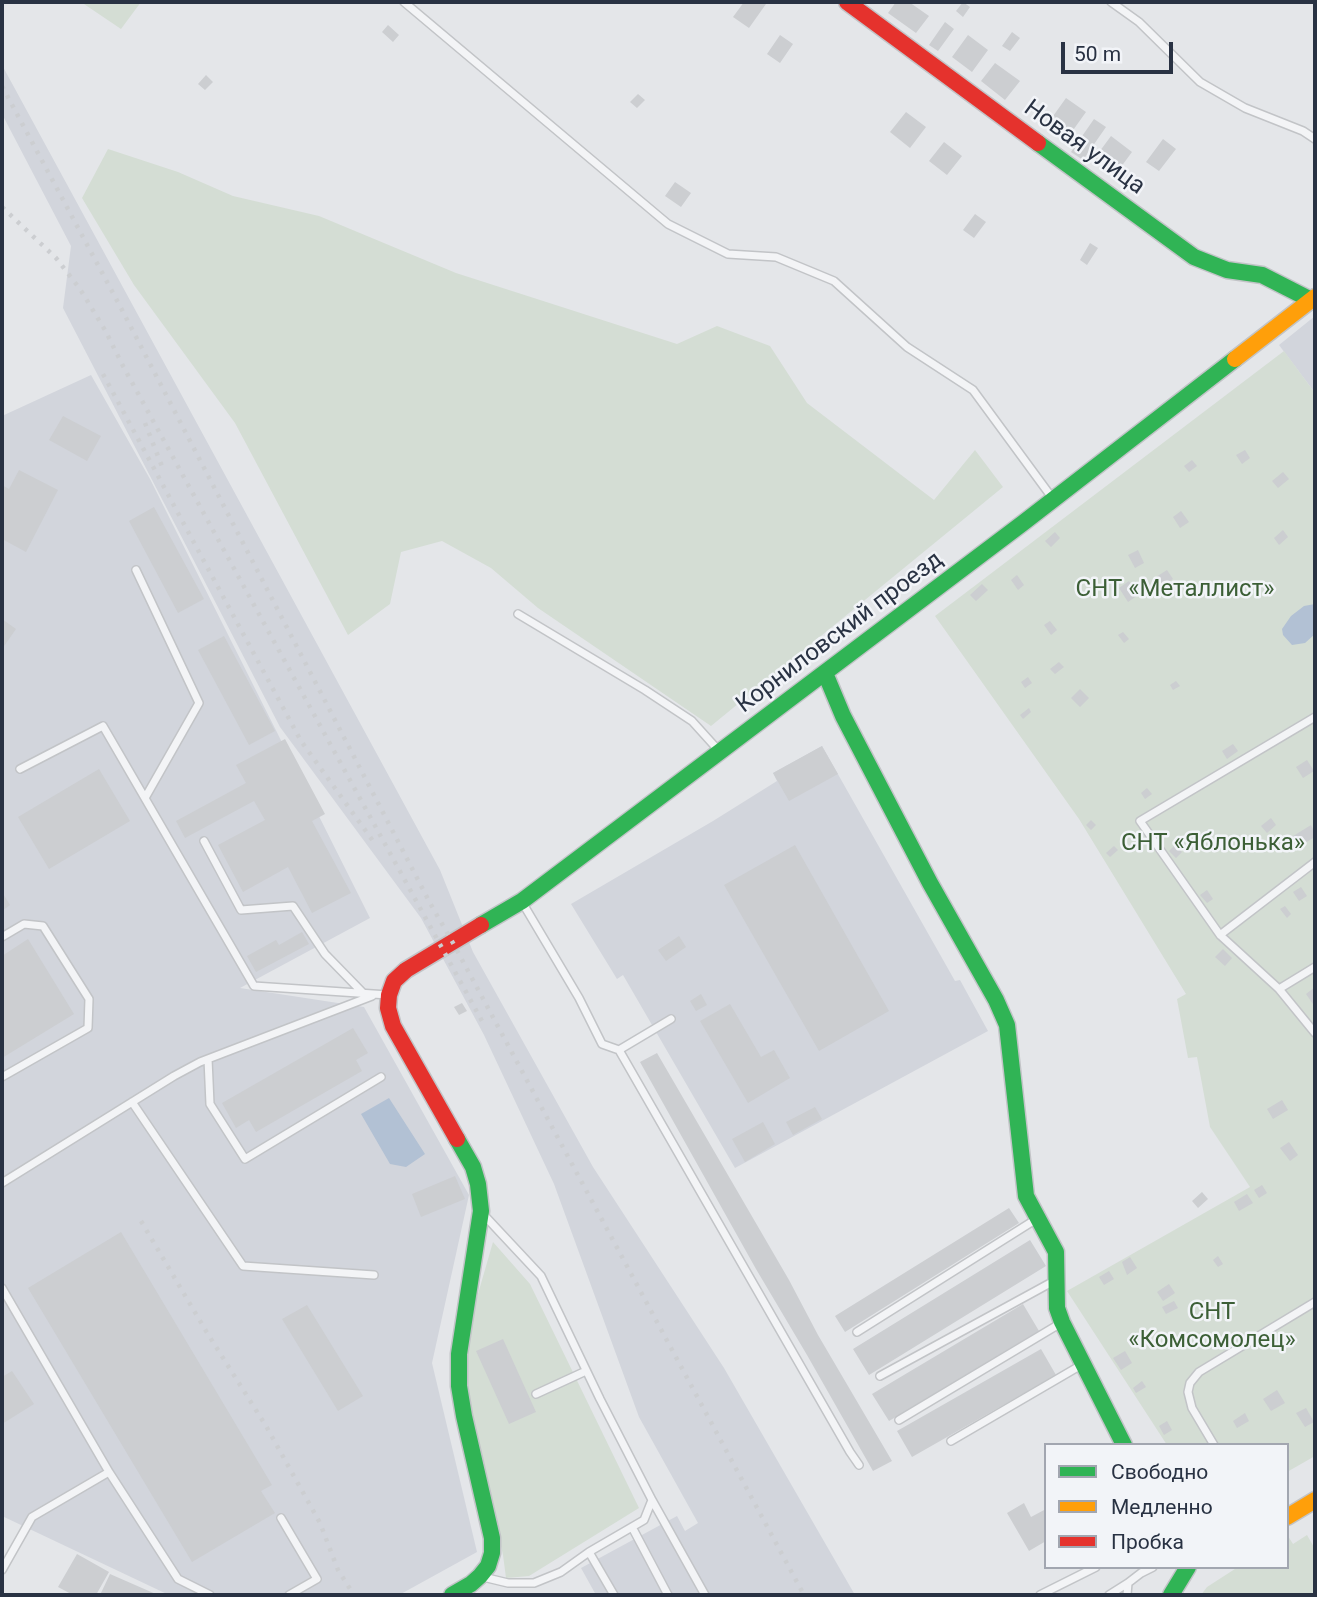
<!DOCTYPE html>
<meta charset="utf-8">
<style>
body{margin:0}
#map{position:relative;width:1317px;height:1597px;overflow:hidden;background:#e4e6e9;font-family:Roboto,sans-serif}
canvas{display:block}
.frame{position:absolute;inset:0;border:4px solid #293243;pointer-events:none}
.legend{position:absolute;left:1044px;top:1443px;width:245px;height:126px;box-sizing:border-box;background:#f2f4f8;border:2px solid #a2a6b0;margin:0;padding:9px 12px;list-style:none;font-size:21px;color:#293243}
.legend li{display:flex;align-items:center;gap:14px;height:35px}
.legend b{width:35px;border:2px solid #a2a6b0}
.scale{position:absolute;left:1061px;top:42px;width:112px;height:32px;box-sizing:border-box;border:4px solid #293243;border-top:0;padding-left:9px;font-size:21px;line-height:24px;white-space:nowrap;color:#293243;-webkit-text-stroke:5px #f2f4f8;paint-order:stroke}
</style>
<div id="map">
<canvas width="1317" height="1597"></canvas>
<div class="frame"></div>
<ul class="legend">
<li><b style="height:9px;background:#30b455"></b>Свободно</li>
<li><b style="height:9px;background:#ff9f0a"></b>Медленно</li>
<li><b style="height:9px;background:#e5322d"></b>Пробка</li>
</ul>
<div class="scale">50 m</div>
</div>
<script>
const g = document.querySelector('canvas').getContext('2d');
g.lineJoin = 'round';
function fill(path, color) { g.fillStyle = color; g.fill(path, 'evenodd'); }
const shape = rows => new Path2D(rows.map(r => 'M' + r).join(''));
function trace(path, color, width, dash) { g.strokeStyle = color; g.lineWidth = width; g.lineCap = dash ? 'butt' : 'round'; g.setLineDash(dash || []); g.stroke(path); }
function label(font, color, halo, rows, align = 'center') {
  g.font = font + ' Roboto,sans-serif'; g.lineWidth = 5; g.setLineDash([]); g.textBaseline = 'middle'; g.strokeStyle = halo; g.fillStyle = color; for (const [text, x, y, turn = 0] of rows) {
    g.save(); g.translate(x, y); g.rotate((+turn || 0) * Math.PI / 180); g.textAlign = isNaN(turn) ? turn : align; if (halo) g.strokeText(text, 0, 0); g.fillText(text, 0, 0); g.restore();
  }
}
fill(shape([
 [2,65,440,870,473,952,593,1167,724,1368,855,1595,596,1595,581,1568,677,1516,685,1531,698,1523,639,1417,554,1184,484,1035,421,918,280,727,63,308,71,246,2,114],
 [1315,316,1315,393,1279,345],
 [91,375,150,479,370,918,240,988,364,1007,469,1195,432,1363,477,1552,399,1595,169,1595,2,1516,2,416],
 [822,746,955,981,960,980,988,1031,735,1168,623,975,617,979,571,904,713,821,777,781,773,773]
]), '#d2d5dc');
fill(shape([
 [81,2,141,2,121,29],
 [108,149,178,172,233,196,319,216,456,273,677,344,717,326,770,346,807,403,934,500,975,450,1003,487,711,726,538,608,491,568,442,541,401,552,390,604,348,635,235,423,134,285,82,198],
 [1284,351,1315,393,1315,1456,1287,1472,1287,1445,1167,1445,1067,1291,1250,1187,1210,1127,1197,1057,1188,1058,1177,999,1186,994,1079,819,935,616],
 [493,1242,530,1284,639,1508,529,1576,506,1578,503,1555,464,1383,469,1325],
 [1307,1535,1315,1549,1315,1595,1201,1595,1207,1587,1238,1567,1287,1567,1287,1537,1288,1536,1293,1544]
]), '#d4ddd4');
fill(shape([
 [1315,604,1315,634,1305,643,1292,645,1283,635,1282,629,1291,616,1304,606],
 [389,1098,425,1154,406,1167,390,1164,361,1114]
]), '#b2c1d4');
fill(shape([
 [744,2,764,2,766,4,749,28,733,17],
 [896,2,909,2,929,16,916,33,888,13],
 [963,2,970,7,963,17,956,11],
 [945,22,954,29,938,51,929,45],
 [388,25,399,35,393,42,382,32],
 [1012,32,1020,38,1010,51,1002,46],
 [780,35,793,44,780,63,767,54],
 [968,35,988,50,972,72,952,57],
 [995,63,1020,81,1005,100,981,81],
 [206,75,213,82,205,90,198,84],
 [638,94,645,100,637,108,630,102],
 [1066,98,1086,112,1066,140,1046,126],
 [906,112,926,127,910,148,890,132],
 [1094,119,1106,127,1083,160,1071,152],
 [1111,136,1132,152,1115,175,1094,159],
 [1163,139,1176,149,1159,171,1146,162],
 [944,142,962,156,947,175,929,161],
 [675,182,691,193,681,207,665,196],
 [975,214,986,222,974,238,963,230],
 [1090,243,1098,248,1087,265,1080,260],
 [63,416,101,436,87,461,49,440],
 [1245,450,1250,458,1242,464,1236,455],
 [1192,460,1197,466,1189,472,1184,466],
 [19,470,58,490,26,552,2,539,2,485,9,489],
 [1283,472,1289,479,1278,488,1272,481],
 [154,507,204,599,178,613,129,521],
 [1181,511,1189,522,1180,528,1173,517],
 [1283,530,1288,537,1279,545,1274,538],
 [1055,532,1060,538,1051,547,1045,541],
 [1138,550,1144,563,1135,568,1128,555],
 [1167,570,1173,579,1161,586,1156,577],
 [1017,575,1024,585,1018,590,1011,580],
 [1129,581,1138,595,1128,602,1119,588],
 [982,584,988,590,976,601,970,595],
 [2,619,16,629,2,649],
 [1050,621,1057,630,1051,635,1044,625],
 [1123,632,1129,639,1124,643,1118,635],
 [224,636,275,731,249,745,198,650],
 [1059,662,1064,667,1055,674,1050,669],
 [1028,677,1032,683,1025,688,1021,682],
 [1176,681,1180,686,1173,690,1170,685],
 [1080,689,1089,698,1080,707,1071,698],
 [1029,708,1031,712,1023,719,1020,715],
 [285,739,325,814,312,821,351,893,312,913,288,867,243,892,218,845,265,820,254,801,185,838,176,821,246,783,236,765],
 [1233,744,1238,751,1227,759,1222,751],
 [822,746,838,774,789,801,773,773],
 [1307,760,1314,771,1303,778,1296,767],
 [99,769,130,821,49,869,18,817],
 [1147,788,1152,794,1145,799,1141,793],
 [1271,818,1276,825,1267,833,1261,826],
 [1091,820,1096,825,1091,830,1086,825],
 [1311,825,1315,833,1315,837,1296,848,1290,838],
 [795,845,889,1011,819,1051,724,885],
 [1175,845,1182,852,1176,858,1169,851],
 [1114,846,1118,850,1110,857,1106,853],
 [1301,887,1307,896,1299,901,1293,892],
 [1207,890,1213,899,1207,903,1200,895],
 [2,892,10,905,2,911],
 [1285,906,1291,914,1287,918,1280,909],
 [302,932,309,944,256,972,247,956,276,940,279,945],
 [679,936,686,947,666,961,658,950],
 [28,939,74,1014,2,1058,2,956],
 [1223,949,1232,958,1225,966,1215,957],
 [1315,987,1315,1007,1306,994],
 [701,994,707,1005,696,1011,690,1001],
 [462,1003,467,1011,459,1015,454,1007],
 [730,1004,761,1057,774,1050,790,1078,748,1103,700,1021],
 [353,1028,368,1053,356,1060,362,1071,256,1132,249,1120,236,1128,222,1103],
 [657,1053,789,1280,818,1335,892,1461,873,1471,807,1355,756,1269,640,1062],
 [1282,1100,1288,1110,1273,1119,1267,1109],
 [815,1107,822,1119,793,1135,786,1122],
 [763,1122,775,1144,745,1162,732,1139],
 [1289,1142,1298,1155,1290,1161,1280,1148],
 [455,1176,465,1199,421,1217,412,1194],
 [1262,1185,1267,1193,1259,1198,1254,1190],
 [1202,1192,1208,1199,1198,1208,1192,1201],
 [1247,1194,1253,1203,1239,1211,1234,1202],
 [1009,1208,1019,1223,845,1332,835,1316],
 [121,1232,272,1485,261,1491,275,1513,192,1562,28,1288],
 [1030,1240,1046,1266,869,1375,853,1349],
 [1218,1256,1223,1264,1218,1267,1213,1260],
 [1130,1257,1137,1268,1127,1275,1122,1262],
 [1109,1271,1114,1279,1104,1285,1099,1277],
 [1169,1284,1175,1293,1163,1301,1157,1292],
 [1174,1301,1178,1308,1166,1314,1162,1307],
 [1023,1304,1039,1331,889,1421,872,1394],
 [307,1305,363,1396,338,1411,282,1319],
 [503,1339,536,1412,509,1424,476,1351],
 [1041,1349,1056,1375,912,1457,897,1431],
 [1125,1351,1132,1363,1121,1370,1113,1358],
 [12,1371,34,1404,2,1424,2,1377],
 [1142,1381,1146,1387,1136,1393,1133,1388],
 [1277,1390,1285,1403,1271,1411,1263,1399],
 [1306,1408,1314,1422,1305,1427,1296,1413],
 [1245,1413,1249,1421,1237,1428,1233,1421],
 [1167,1421,1172,1430,1164,1435,1159,1426],
 [1024,1503,1031,1517,1046,1509,1046,1541,1029,1551,1007,1513],
 [77,1554,109,1572,96,1595,73,1595,58,1587],
 [110,1574,158,1595,100,1595]
]), '#ccced1');
const lane = shape([
 [404,2,668,224,728,254,776,257,834,281,907,347,973,390,1053,499],
 [1111,2,1139,22,1200,82,1245,108,1303,131,1315,139],
 [136,570,199,703,145,798],
 [518,614,645,690,692,721,720,752],
 [1315,717,1140,821,1220,935,1279,989,1315,1033],
 [20,769,103,726,254,986,388,995],
 [204,841,241,910,293,906,325,954,363,993],
 [522,902,579,998,602,1044,619,1050,850,1452,859,1465],
 [1220,935,1315,862],
 [2,937,24,924,43,926,89,999,88,1028,2,1077],
 [1279,989,1315,967],
 [619,1050,671,1019],
 [208,1059,210,1104,245,1159,381,1077],
 [132,1102,243,1266,374,1275],
 [2,1183,174,1076,200,1062,372,996],
 [2,1288,109,1472,32,1517,2,1570],
 [857,1332,1038,1218],
 [880,1376,1054,1281],
 [536,1394,586,1371],
 [899,1420,1061,1323],
 [951,1441,1083,1364],
 [1214,1445,1192,1408,1188,1392,1190,1383,1199,1372,1315,1302],
 [109,1472,178,1579,210,1595],
 [652,1500,705,1595],
 [281,1518,317,1579,289,1595],
 [632,1527,668,1595],
 [589,1552,614,1595],
 [483,1577,508,1583,534,1583,561,1572,589,1552,644,1520,652,1500,600,1399,541,1276,483,1214],
 [1040,1595,1096,1567],
 [1109,1595,1128,1583],
 [1127,1595,1128,1583,1141,1573,1153,1567]
]);
const fast = shape([
 [1038,143,1194,257,1227,270,1262,275,1311,300],
 [825,673,843,716,930,883,996,1000,1007,1025,1026,1196,1056,1252,1057,1308,1062,1322,1124,1445],
 [481,925,522,901,1023,523,1235,359],
 [452,1595,471,1584,480,1576,488,1566,492,1553,492,1538,464,1416,459,1386,459,1354,481,1211,478,1184,473,1167,457,1139],
 [1171,1595,1188,1567]
]);
const slow = shape([
 [1235,359,1315,297],
 [1287,1517,1315,1500]
]);
const jam = shape([
 [847,2,1038,143],
 [457,1139,393,1026,388,1008,389,995,394,981,406,970,481,925]
]);
trace(lane, '#c2c4c7', 10);
trace(fast, '#c2c4c7', 19);
trace(slow, '#c2c4c7', 19);
trace(jam, '#c2c4c7', 19);
trace(lane, '#f3f4f6', 7);
trace(fast, '#30b455', 16);
trace(slow, '#ff9f0a', 16);
trace(jam, '#e5322d', 16);
trace(shape([
 [2,86,121,308,430,903,453,943,804,1595],
 [2,207,56,258,80,289,105,330,123,366,482,1021],
 [103,374,301,741,373,841],
 [145,423,163,469],
 [141,1221,206,1331,266,1426,320,1523,338,1570,354,1595]
]), '#ccced1', 4.5, [3.5, 7]);
label('24px', '#293243', '#f2f4f8', [
 ["Новая улица",1084,148,36],
 ["Корниловский проезд",840,633,-37]
]);
label('24px', '#3c5f36', '#f2f4f8', [
 ["СНТ «Металлист»",1175,590],
 ["СНТ «Яблонька»",1213,844],
 ["СНТ",1212,1313],
 ["«Комсомолец»",1212,1341]
]);
</script>
